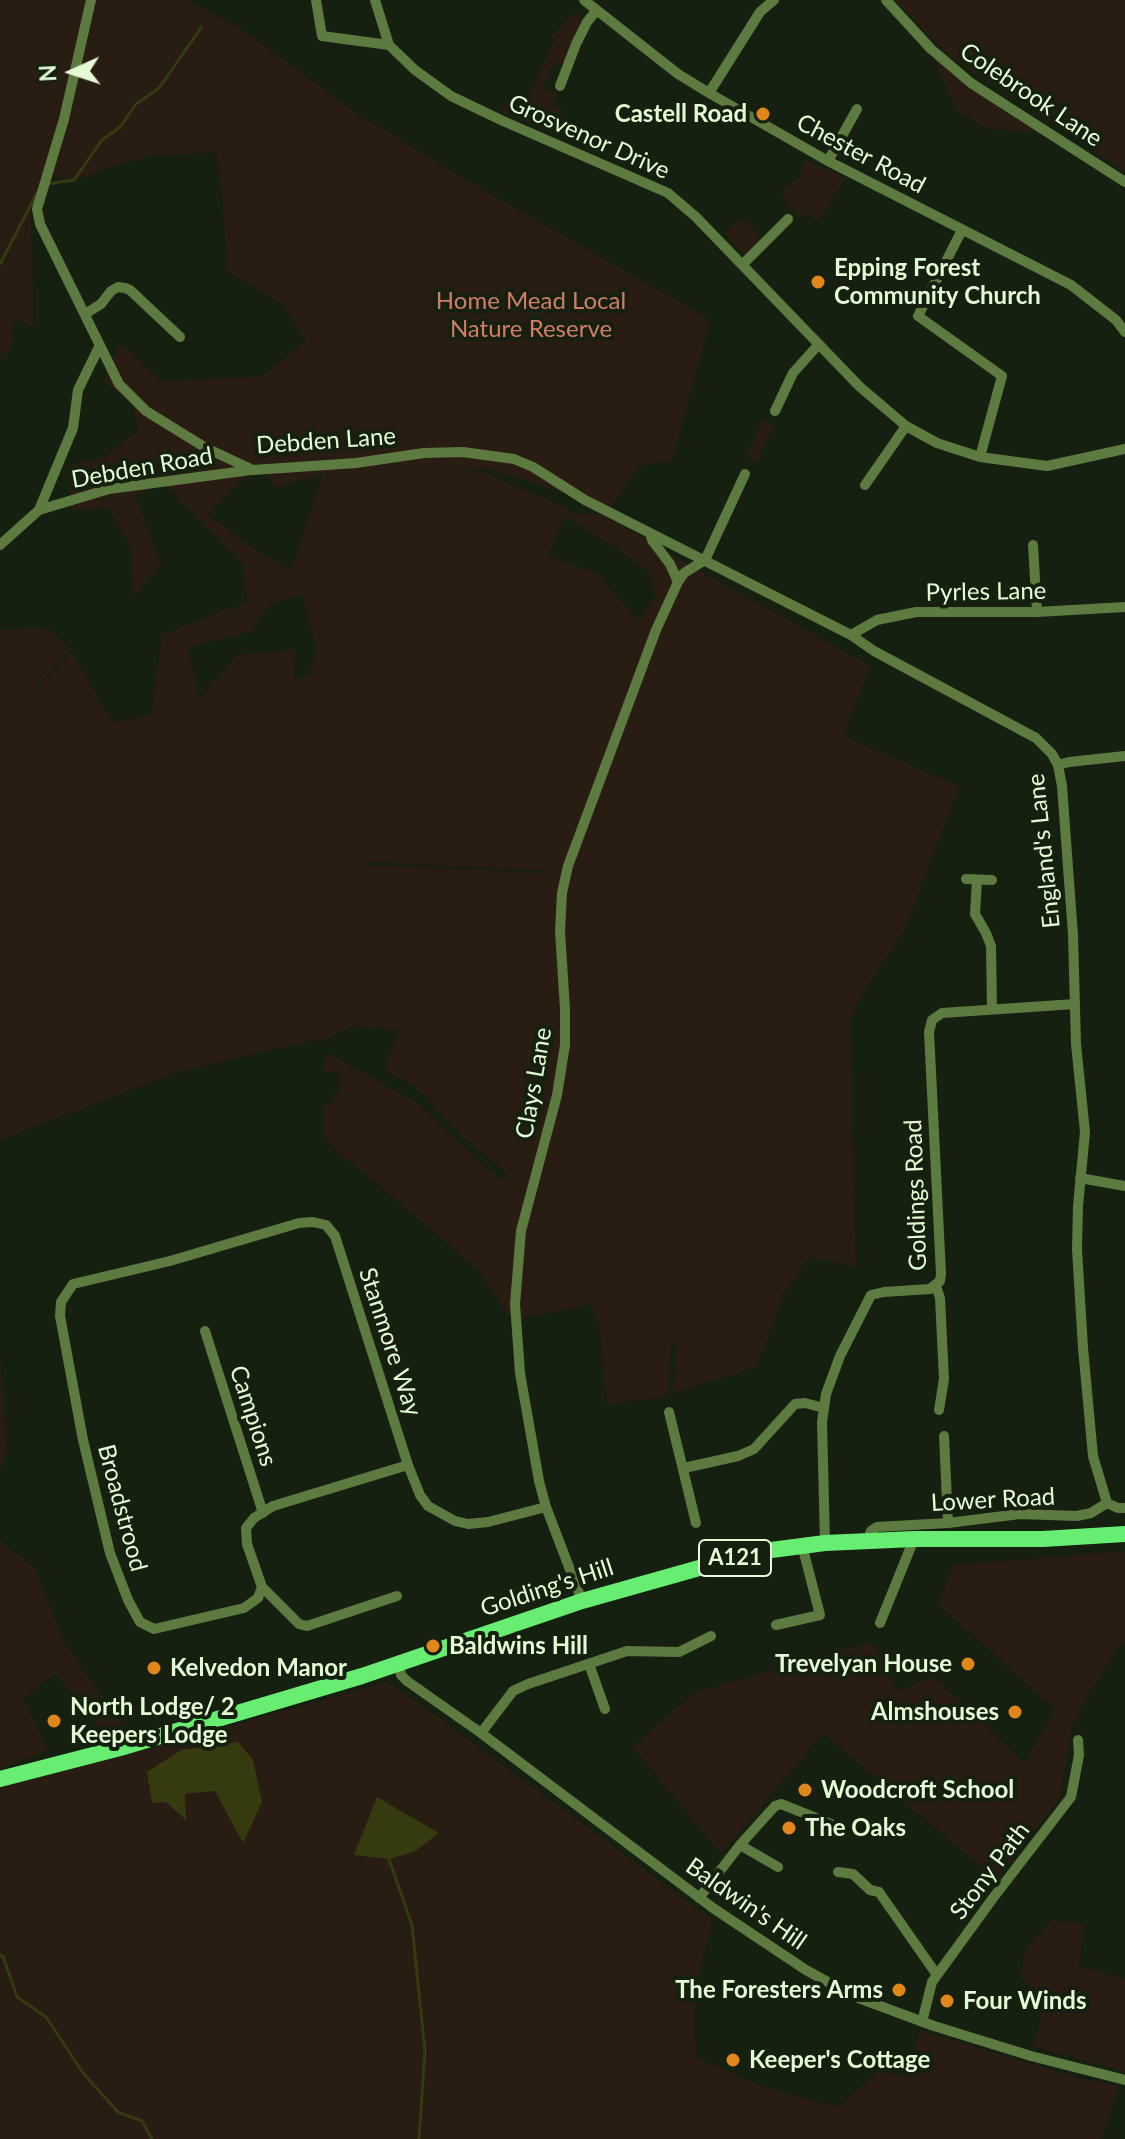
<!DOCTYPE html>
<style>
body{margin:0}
#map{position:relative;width:1125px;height:2139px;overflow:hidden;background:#162010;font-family:Lato,sans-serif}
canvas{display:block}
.north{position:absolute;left:32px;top:32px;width:80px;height:80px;-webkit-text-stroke:6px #162010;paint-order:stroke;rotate:267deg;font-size:22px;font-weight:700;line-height:32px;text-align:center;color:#e4fad4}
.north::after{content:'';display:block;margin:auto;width:28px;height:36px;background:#e4fad4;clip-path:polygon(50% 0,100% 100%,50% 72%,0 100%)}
</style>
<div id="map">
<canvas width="1125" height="2139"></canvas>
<div class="north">N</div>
</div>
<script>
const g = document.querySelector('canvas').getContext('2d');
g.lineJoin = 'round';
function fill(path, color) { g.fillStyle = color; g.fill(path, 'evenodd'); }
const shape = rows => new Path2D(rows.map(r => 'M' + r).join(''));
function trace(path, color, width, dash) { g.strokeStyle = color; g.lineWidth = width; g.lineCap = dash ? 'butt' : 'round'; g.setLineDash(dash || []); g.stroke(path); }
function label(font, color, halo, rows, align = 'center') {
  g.font = font + ' Lato,sans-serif'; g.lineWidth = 8; g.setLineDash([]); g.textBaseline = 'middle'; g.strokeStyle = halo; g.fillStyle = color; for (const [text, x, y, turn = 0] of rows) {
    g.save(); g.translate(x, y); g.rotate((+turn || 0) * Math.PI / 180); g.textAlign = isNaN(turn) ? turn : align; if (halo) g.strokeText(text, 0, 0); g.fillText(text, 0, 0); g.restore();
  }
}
fill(shape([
 [0,0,185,0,238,27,359,115,461,177,710,320,672,461,639,466,610,508,487,468,463,472,483,472,567,509,566,513,602,514,712,578,870,666,843,736,959,786,904,931,874,974,850,1018,856,1267,810,1257,777,1301,782,1300,756,1367,673,1393,678,1342,672,1343,667,1397,607,1404,599,1326,591,1304,512,1321,479,1271,359,1168,345,1159,329,1144,324,1131,324,1105,333,1105,334,1092,339,1091,339,1072,323,1072,327,1053,416,1102,501,1181,508,1174,454,1129,429,1099,408,1082,385,1070,399,1031,355,1025,321,1041,320,1039,177,1072,0,1140,0,630,48,628,70,649,26,700,72,652,112,723,151,715,162,635,247,602,244,565,165,484,135,496,161,565,131,598,132,549,109,508,71,510,67,466,104,457,138,431,132,402,103,382,120,343,162,382,263,376,306,340,283,305,227,270,222,193,216,153,155,155,109,167,82,178,46,177,31,216,34,326,14,319,11,348,0,359],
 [258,463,277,487,323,474,292,570,261,554,207,514],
 [564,516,616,548,649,572,656,596,639,622,598,574,548,556],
 [302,594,317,650,309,675,295,679,294,650,237,655,200,699,187,647,250,632,270,605],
 [366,862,544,870,545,870,543,873,365,865],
 [895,0,1125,0,1125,171,947,55],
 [576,12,585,21,566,62,551,67,543,88,557,94,552,105,564,111,555,135,501,112,506,99,522,92,530,94,555,39,551,36],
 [933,55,1041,132,989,129,956,110],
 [805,160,845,178,818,222,806,213,801,218,780,193,799,177],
 [739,220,749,224,761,239,746,256,724,233],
 [763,419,774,424,757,462,746,457],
 [0,1351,7,1446,0,1472],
 [0,1540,35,1569,65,1645,126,1729,105,1735,55,1673,23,1699,48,1750,0,1769],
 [1125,1551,1125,1641,1118,1647,1085,1698,1072,1728,1060,1797,997,1880,823,1733,721,1854,633,1747,693,1693,872,1642,897,1691,933,1677,1025,1763,1055,1709,938,1604,953,1565],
 [387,1682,424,1707,712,1920,695,1993,695,2036,697,2057,757,2085,838,2107,878,2071,908,2077,920,2031,1080,2078,1119,2086,1101,2139,0,2139,0,1785,133,1753],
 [253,1760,243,1842,215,1791,185,1794,186,1819,166,1802],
 [377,1797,378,1797,438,1833,414,1852,389,1859,355,1855],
 [1052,1920,1084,1924,1079,1966,1125,1979,1125,2072,1033,2046,1046,2002,1020,1977,1025,1951]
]), '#291d13');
fill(shape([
 [238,1742,253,1760,262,1802,243,1843,215,1791,185,1794,186,1820,166,1802,152,1803,147,1772,181,1750],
 [377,1797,439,1833,414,1852,389,1859,354,1855]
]), '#363a0f');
trace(shape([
 [47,184,74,180,102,140,120,127,136,104,159,88,201,28],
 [0,264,37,193],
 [389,1859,412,1925,425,2051,419,2139],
 [0,1955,3,1956,17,1997,46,2017,83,2073,118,2112,142,2121,152,2139]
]), '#363a0f', 3);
trace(shape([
 [91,0,64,119,37,209,40,224,119,384,146,411,206,448,253,470,356,463,424,453,463,452,514,459,533,467,585,500,851,635,874,651,1036,738,1052,754,1058,765,1062,786,1073,935,1076,1044,1085,1132,1078,1206,1077,1249,1083,1348,1093,1456,1107,1503],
 [316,0,322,36,389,45],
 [375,0,389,45,415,70,451,96,503,121,668,193,696,217,860,387,906,426,937,443,980,457,1047,466,1125,449],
 [584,0,678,74,709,93,828,161,1071,285,1116,320,1125,332],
 [886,0,931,49,971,83,1125,182],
 [560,86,576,44,587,22,596,11],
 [709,93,760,12,774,0],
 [828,161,857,109],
 [962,230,918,316,1002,376,980,457],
 [743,264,788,219],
 [85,314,101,304,111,291,118,287,125,288,130,290,180,337],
 [775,411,793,373,819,344],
 [865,485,906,426],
 [39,510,109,489,251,470],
 [650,533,652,540,670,564,678,582],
 [0,545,39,510,73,428,78,390,99,347],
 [1033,545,1037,612],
 [851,635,877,620,916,612,1037,612,1125,607],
 [1058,765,1069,762,1125,756],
 [966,879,992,880],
 [977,880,975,914,986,933,991,946,992,1009],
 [1080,1178,1125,1186],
 [936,1286,940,1298,944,1379,939,1410],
 [205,1331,263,1513],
 [669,1412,696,1523],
 [944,1436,948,1523],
 [408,1465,273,1506,254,1518,246,1528,247,1544,262,1587,258,1598,244,1608,154,1629,140,1622,128,1600,110,1553,83,1440,60,1316,61,1302,73,1284,170,1261,299,1223,313,1222,326,1225,335,1236,408,1465,420,1495,428,1506,455,1521,468,1524,488,1522,546,1507],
 [684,1468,738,1456,754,1449,795,1404,805,1403,824,1408],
 [867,1541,871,1531,877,1527,948,1523,1020,1514,1077,1516,1091,1513,1107,1503,1118,1508,1125,1508],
 [825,1543,822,1422,826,1394,840,1356,871,1295,884,1292,930,1289,940,1281,941,1274,929,1032,932,1020,942,1013,1075,1004],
 [262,1587,299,1624,307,1626,397,1596],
 [582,1601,546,1507,539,1481,520,1373,515,1304,521,1231,557,1095,565,1045,565,1009,560,931,562,893,568,866,656,630,678,582,684,573,705,560,745,474],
 [880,1623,914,1539],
 [776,1625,820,1615,802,1545],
 [399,1663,401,1675,407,1681,481,1733,713,1908,806,1970,853,1996,934,2026,1031,2056,1125,2080],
 [589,1664,605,1709],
 [481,1733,513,1691,528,1684,627,1651,679,1652,711,1636],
 [740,1845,778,1867],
 [838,1872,853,1874,870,1890,879,1892,937,1975],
 [699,1898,740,1845,775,1806,781,1804,831,1824],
 [922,2022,932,1982,993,1898,1071,1797,1079,1755,1078,1740]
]), '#5d7a40', 10);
trace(shape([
 [0,1779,120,1748,362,1676,582,1601,756,1552,825,1543,914,1539,1043,1539,1125,1534]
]), '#67ee72', 16);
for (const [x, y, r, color] of [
 [763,114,8,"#e18719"],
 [818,282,8,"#e18719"],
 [433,1646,8,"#e18719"],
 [968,1664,8,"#e18719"],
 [154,1668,8,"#e18719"],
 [1015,1712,8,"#e18719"],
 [54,1721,8,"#e18719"],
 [805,1790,8,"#e18719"],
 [789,1828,8,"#e18719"],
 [899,1990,8,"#e18719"],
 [947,2001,8,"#e18719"],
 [733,2060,8,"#e18719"]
]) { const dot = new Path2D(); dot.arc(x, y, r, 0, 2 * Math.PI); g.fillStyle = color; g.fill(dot); trace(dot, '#162010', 3); }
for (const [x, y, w] of [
 [735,1558,72]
]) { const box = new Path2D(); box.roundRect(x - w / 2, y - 18, w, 36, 6); g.fillStyle = '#162010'; g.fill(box); trace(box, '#e4fad4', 2); }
label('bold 22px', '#e4fad4', null, [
 ["A121",735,1558]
]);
label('24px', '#e4fad4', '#162010', [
 ["Colebrook Lane",1031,95,34],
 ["Grosvenor Drive",589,137,24],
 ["Chester Road",861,154,28],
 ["Debden Lane",326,441,-4],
 ["Debden Road",142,468,-10],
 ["Pyrles Lane",986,592,-1],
 ["England's Lane",1044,851,-96],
 ["Clays Lane",534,1083,-80],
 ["Goldings Road",916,1195,-92],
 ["Stanmore Way",390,1342,72],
 ["Campions",253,1416,72],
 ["Lower Road",993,1500,-3],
 ["Broadstrood",122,1508,75],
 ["Golding's Hill",547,1588,-18],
 ["Stony Path",990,1871,-53],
 ["Baldwin's Hill",746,1904,35]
]);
label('bold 24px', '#e4fad4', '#162010', [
 ["Castell Road",747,114,"right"],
 ["Epping Forest",834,268],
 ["Community Church",834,296],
 ["Baldwins Hill",449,1646],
 ["Trevelyan House",952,1664,"right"],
 ["Kelvedon Manor",170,1668],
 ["North Lodge/ 2",70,1707],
 ["Keepers Lodge",70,1735],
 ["Almshouses",999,1712,"right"],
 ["Woodcroft School",821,1790],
 ["The Oaks",805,1828],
 ["The Foresters Arms",883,1990,"right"],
 ["Four Winds",963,2001],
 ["Keeper's Cottage",749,2060]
], 'left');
label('24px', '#d27d68', '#162010', [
 ["Home Mead Local",531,301],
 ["Nature Reserve",531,329]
]);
</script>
